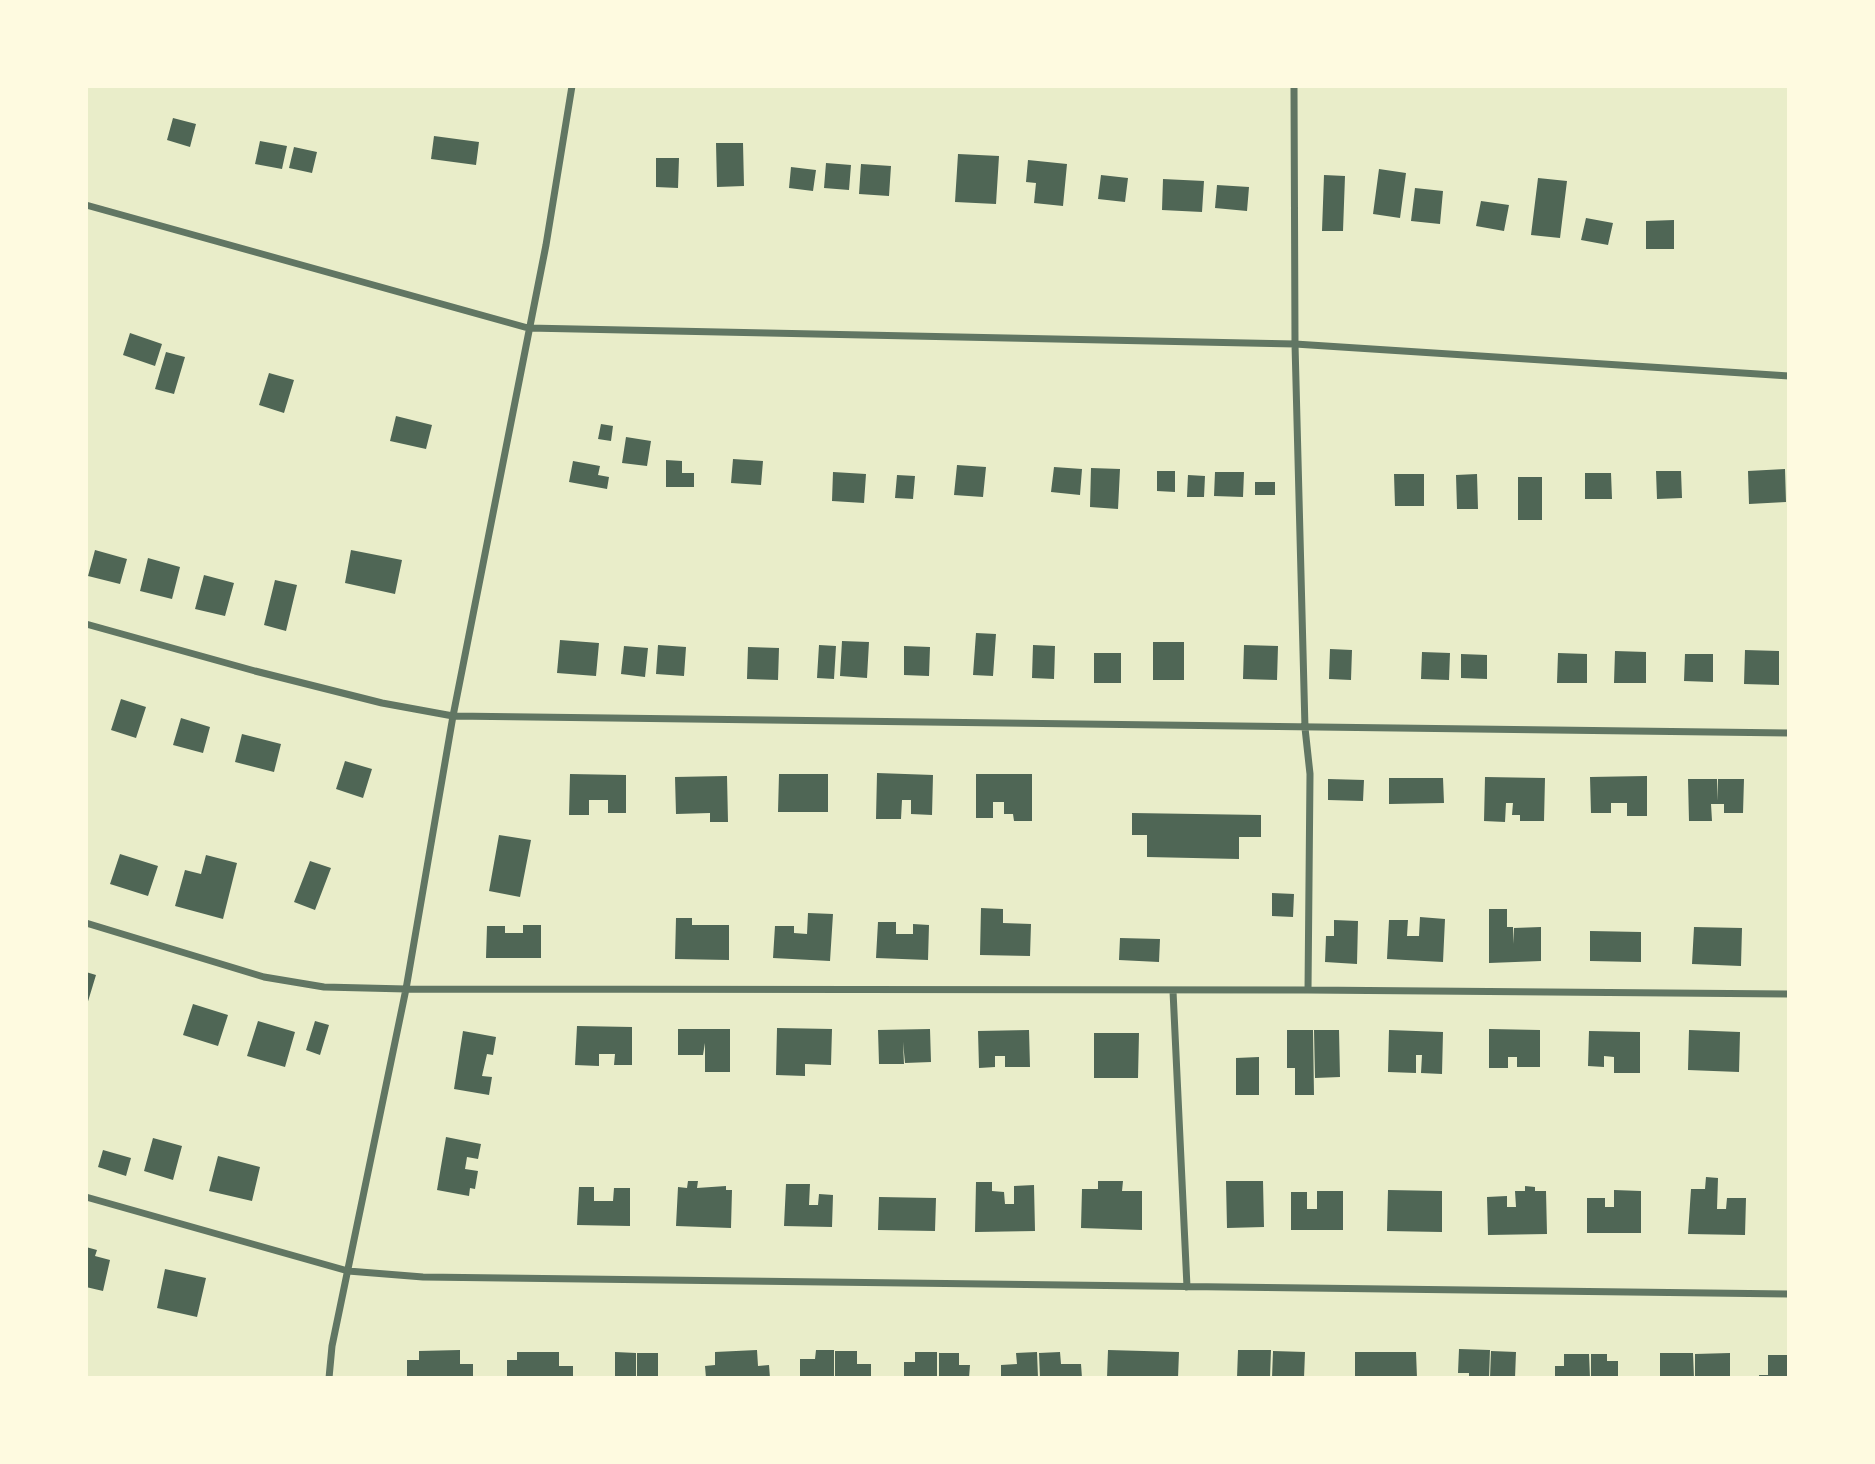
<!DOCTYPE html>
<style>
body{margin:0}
#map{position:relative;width:1875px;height:1464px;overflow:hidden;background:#e9edc9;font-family:"Roboto Condensed",sans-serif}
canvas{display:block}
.frame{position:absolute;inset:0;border:88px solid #fefae0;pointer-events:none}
</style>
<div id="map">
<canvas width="1875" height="1464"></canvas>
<div class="frame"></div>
</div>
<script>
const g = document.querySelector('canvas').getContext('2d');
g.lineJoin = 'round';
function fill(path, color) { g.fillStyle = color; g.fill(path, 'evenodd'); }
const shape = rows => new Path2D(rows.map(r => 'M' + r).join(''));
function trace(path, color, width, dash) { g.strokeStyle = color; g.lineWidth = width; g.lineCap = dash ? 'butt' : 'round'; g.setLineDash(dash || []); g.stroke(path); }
fill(shape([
 [173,118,196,124,190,147,167,140],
 [434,136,479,142,476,165,431,159],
 [260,141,287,146,282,169,255,164],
 [716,143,743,143,744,186,717,187],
 [294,147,317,152,312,173,289,168],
 [958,154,999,156,996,204,955,202],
 [656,158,679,158,678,188,656,187],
 [1028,160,1067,164,1063,206,1034,203,1036,183,1026,182],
 [826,163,851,165,849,190,824,188],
 [861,164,891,166,889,196,859,194],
 [791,167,816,170,813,191,789,188],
 [1379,169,1406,173,1400,218,1373,214],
 [1101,175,1128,178,1125,202,1098,199],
 [1324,175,1345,176,1343,231,1322,231],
 [1538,178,1567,181,1560,238,1531,235],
 [1163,179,1204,181,1202,212,1162,210],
 [1217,185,1249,187,1247,211,1215,208],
 [1415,188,1443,191,1440,224,1411,221],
 [1481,201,1509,205,1504,231,1476,226],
 [1586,218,1613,223,1608,245,1581,240],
 [1674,220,1674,249,1646,249,1646,221],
 [130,333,162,344,155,366,123,355],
 [166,352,185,357,174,394,155,389],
 [269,373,294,380,284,413,259,405],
 [396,416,432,425,426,449,390,441],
 [601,424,613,426,611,441,598,439],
 [626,437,651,441,647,466,622,463],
 [733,459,763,461,761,485,731,483],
 [666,460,682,461,682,473,694,473,694,487,666,487],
 [573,461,600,466,598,475,609,477,607,489,569,482],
 [957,465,986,467,983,497,954,495],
 [1054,467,1082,469,1080,495,1051,492],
 [1091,468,1120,469,1118,509,1090,507],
 [1785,469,1786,502,1749,504,1748,471],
 [1157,471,1175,471,1175,492,1157,491],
 [1656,471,1681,471,1682,498,1657,499],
 [833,472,866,474,864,503,832,501],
 [1215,472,1244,472,1243,497,1214,496],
 [1585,473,1611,473,1612,499,1585,499],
 [1394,474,1424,474,1424,506,1395,506],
 [1477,474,1478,509,1457,509,1456,475],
 [897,475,915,476,913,499,895,498],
 [1188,475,1205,476,1204,497,1187,497],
 [1518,477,1542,477,1542,520,1518,520],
 [1255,482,1275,482,1275,495,1255,495],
 [95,550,127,559,120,584,88,576],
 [351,550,402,560,395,594,345,583],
 [148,558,180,567,172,599,140,591],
 [204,575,234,583,225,616,195,609],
 [275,580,297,585,286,631,264,625],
 [976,633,996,634,993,676,973,675],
 [560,640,599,643,596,676,557,673],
 [842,641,869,642,867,678,840,676],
 [1153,642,1184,642,1184,680,1153,680],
 [658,645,686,647,684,676,656,674],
 [819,645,836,646,834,679,817,678],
 [1033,645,1055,646,1054,679,1032,678],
 [1244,645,1278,646,1277,680,1243,679],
 [624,646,648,648,645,677,621,674],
 [904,646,930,647,929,676,904,675],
 [748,647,779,648,778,680,747,679],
 [1330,649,1352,650,1351,680,1329,679],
 [1745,650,1779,651,1779,685,1744,684],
 [1615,651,1646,652,1646,683,1614,683],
 [1422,652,1450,653,1449,680,1421,679],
 [1094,653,1121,653,1121,683,1094,683],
 [1558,653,1587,654,1587,683,1557,683],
 [1461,654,1487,655,1487,679,1461,678],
 [1685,654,1713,654,1713,682,1684,681],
 [121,699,146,707,136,738,111,730],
 [181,718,210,727,203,753,173,745],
 [242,734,281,744,274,772,235,762],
 [345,761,372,769,363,798,336,789],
 [877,773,933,775,932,815,911,814,911,800,902,800,901,819,876,819],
 [570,774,626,775,626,813,608,813,608,800,589,800,589,815,569,815],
 [779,774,828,774,828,812,778,812],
 [976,774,1032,774,1032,821,1014,821,1013,814,1004,814,1004,802,993,802,993,818,976,818],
 [727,776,728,822,710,822,710,813,676,814,675,777],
 [1647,776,1647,816,1627,816,1627,803,1611,803,1611,813,1591,813,1590,777],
 [1485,777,1545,778,1544,821,1520,821,1520,815,1512,815,1513,803,1506,803,1505,822,1484,821],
 [1389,778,1443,778,1444,803,1389,804],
 [1328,779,1364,780,1363,801,1328,800],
 [1688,779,1717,779,1718,801,1718,779,1744,779,1743,813,1724,813,1724,804,1711,804,1712,821,1689,821],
 [1132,813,1261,815,1261,837,1239,837,1239,859,1147,857,1147,835,1132,835],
 [499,835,531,840,520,897,489,891],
 [120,854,158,866,148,896,110,884],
 [206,855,237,863,223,919,175,906,185,870,201,874],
 [310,861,331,868,315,910,294,902],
 [1272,893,1294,894,1293,917,1272,916],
 [981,908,1003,909,1003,923,1031,924,1030,956,980,955],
 [1489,909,1507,909,1507,927,1513,927,1513,944,1514,928,1541,927,1541,961,1489,963],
 [808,913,833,914,830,961,773,958,775,926,794,926,794,933,807,934],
 [1420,917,1445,919,1443,962,1387,959,1389,920,1408,920,1407,936,1419,936],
 [676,918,692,918,692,925,729,925,729,960,675,959],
 [1334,920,1358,921,1357,964,1325,962,1326,936,1334,936],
 [878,922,896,922,896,934,913,934,913,924,929,925,928,960,876,958],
 [523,925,541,925,541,958,486,958,487,926,505,926,505,933,523,933],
 [1694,927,1742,928,1741,966,1692,964],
 [1590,931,1641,932,1641,962,1590,961],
 [1120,938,1160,939,1159,962,1119,960],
 [86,972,96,975,86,1008],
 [193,1004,228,1015,218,1046,183,1035],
 [258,1021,295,1032,285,1067,247,1056],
 [315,1021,329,1025,320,1055,306,1050],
 [577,1026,632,1027,632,1065,614,1065,615,1054,599,1054,599,1066,575,1065],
 [777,1028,832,1029,831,1065,805,1064,805,1076,776,1075],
 [678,1029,730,1029,730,1072,705,1072,705,1043,703,1055,678,1055],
 [930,1029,931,1062,905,1063,903,1042,904,1064,879,1064,878,1030],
 [1489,1029,1540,1030,1540,1067,1517,1067,1517,1057,1508,1057,1508,1068,1489,1068],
 [1029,1030,1030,1067,1005,1067,1005,1056,995,1056,995,1067,979,1068,978,1031],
 [1287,1030,1313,1030,1314,1095,1295,1095,1295,1068,1287,1068],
 [1314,1030,1339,1030,1340,1077,1315,1078],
 [1389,1030,1443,1032,1442,1074,1421,1073,1422,1055,1416,1055,1416,1073,1388,1072],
 [1689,1030,1740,1032,1739,1072,1688,1070],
 [463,1031,496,1037,493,1055,487,1054,482,1076,492,1077,489,1095,454,1089],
 [1589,1031,1640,1032,1640,1073,1614,1073,1614,1057,1604,1056,1604,1067,1588,1066],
 [1094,1033,1139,1033,1138,1078,1094,1078],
 [1259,1057,1259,1095,1236,1095,1236,1058],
 [446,1137,481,1144,478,1159,467,1157,465,1169,478,1171,475,1189,470,1188,469,1196,437,1190],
 [153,1138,182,1146,173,1180,144,1171],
 [103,1150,131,1158,126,1176,98,1167],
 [218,1156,260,1167,252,1201,209,1191],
 [1706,1177,1718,1178,1717,1209,1726,1209,1727,1198,1746,1198,1745,1235,1688,1234,1691,1189,1705,1189],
 [688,1181,698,1181,697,1188,726,1186,726,1190,732,1190,731,1228,676,1226,678,1187,687,1188],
 [1098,1181,1123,1181,1122,1191,1142,1191,1142,1230,1081,1228,1082,1189,1098,1189],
 [1226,1181,1263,1181,1264,1227,1227,1228],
 [976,1182,992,1182,992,1191,1004,1192,1005,1204,1014,1204,1014,1186,1034,1185,1035,1231,975,1232],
 [786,1184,810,1184,809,1205,818,1205,819,1194,833,1195,832,1227,784,1226],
 [1525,1186,1535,1187,1535,1191,1546,1191,1547,1234,1488,1235,1487,1197,1507,1196,1507,1207,1516,1207,1515,1191,1525,1191],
 [579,1187,594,1187,594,1201,613,1201,614,1188,630,1188,630,1226,577,1225],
 [1388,1190,1442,1191,1442,1232,1387,1231],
 [1614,1190,1641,1191,1641,1233,1587,1233,1587,1198,1605,1198,1605,1207,1614,1207],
 [1317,1191,1343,1191,1343,1230,1291,1230,1291,1192,1307,1192,1307,1209,1317,1209],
 [879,1197,936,1198,935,1231,878,1230],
 [86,1247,97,1250,95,1256,110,1260,103,1291,86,1287],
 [165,1269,206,1278,197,1317,157,1308],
 [1459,1349,1490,1350,1489,1378,1469,1378,1469,1373,1458,1373],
 [460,1350,460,1364,473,1364,473,1377,407,1378,407,1360,419,1360,419,1351],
 [757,1350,758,1366,769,1365,770,1378,706,1378,705,1366,715,1365,715,1352],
 [816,1350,834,1350,834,1378,800,1378,800,1359,815,1359],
 [1108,1350,1179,1352,1178,1378,1107,1378],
 [1238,1350,1271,1350,1270,1378,1237,1378],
 [835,1351,857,1351,857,1364,871,1364,871,1378,835,1378],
 [1273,1351,1305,1352,1304,1378,1272,1378],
 [1491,1351,1516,1352,1515,1378,1490,1378],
 [517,1352,559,1352,559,1366,573,1366,573,1378,507,1378,507,1360,517,1360],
 [615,1352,636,1353,636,1378,615,1378],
 [915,1352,937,1352,937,1378,904,1377,904,1362,915,1362],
 [1037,1352,1038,1378,1001,1378,1001,1365,1017,1364,1016,1353],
 [1060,1352,1061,1364,1081,1364,1082,1378,1040,1378,1039,1353],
 [1355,1352,1416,1352,1417,1378,1355,1378],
 [637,1353,658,1353,658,1378,637,1378],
 [939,1353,959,1353,959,1365,970,1365,969,1378,939,1378],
 [1660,1353,1693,1353,1694,1378,1660,1378],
 [1730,1353,1730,1376,1695,1378,1695,1354],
 [1564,1354,1589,1354,1590,1378,1555,1378,1555,1366,1564,1366],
 [1591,1354,1607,1354,1607,1361,1618,1361,1618,1376,1612,1376,1612,1378,1591,1378],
 [1768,1355,1789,1355,1789,1378,1759,1378,1759,1375,1768,1375]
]), '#4f6655');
trace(shape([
 [1294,86,1295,344,1305,728,1310,774,1308,990],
 [86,205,528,328,1295,344,1789,376],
 [86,624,255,671,382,703,453,716,1789,733],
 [86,923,264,977,324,987,406,989,1308,990,1789,994],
 [1173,991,1187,1287],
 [86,1197,348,1271,423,1277,1789,1294],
 [329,1378,332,1346,406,989,453,716,546,245,572,86]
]), '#617663', 7);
</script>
